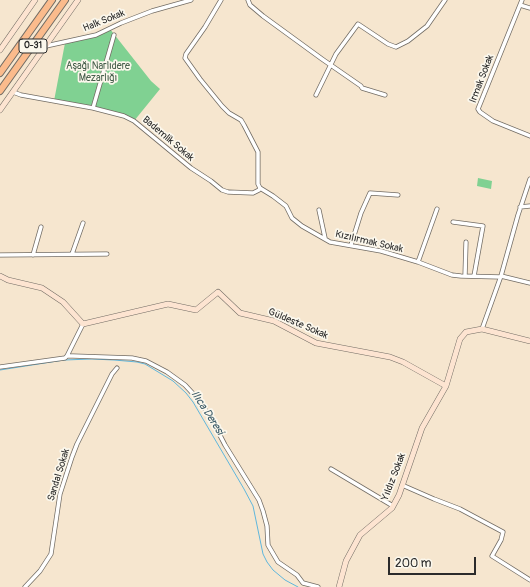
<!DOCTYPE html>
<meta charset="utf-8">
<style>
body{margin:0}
#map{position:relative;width:530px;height:587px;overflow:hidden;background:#f6e6cf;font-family:Pangolin,sans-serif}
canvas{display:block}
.scale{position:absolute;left:388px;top:557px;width:88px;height:18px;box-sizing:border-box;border:2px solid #2b2b2b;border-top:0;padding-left:5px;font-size:12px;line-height:14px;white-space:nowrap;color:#2b2b2b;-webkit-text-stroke:3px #fbf7ec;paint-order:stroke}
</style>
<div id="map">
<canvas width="530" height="587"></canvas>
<div class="scale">200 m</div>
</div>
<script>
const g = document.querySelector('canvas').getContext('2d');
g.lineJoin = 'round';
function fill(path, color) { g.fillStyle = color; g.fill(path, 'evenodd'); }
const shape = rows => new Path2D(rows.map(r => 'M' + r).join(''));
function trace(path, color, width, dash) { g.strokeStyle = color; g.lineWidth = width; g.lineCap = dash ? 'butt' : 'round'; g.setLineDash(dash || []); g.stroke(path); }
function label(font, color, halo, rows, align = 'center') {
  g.font = font + ' Pangolin,sans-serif'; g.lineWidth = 3.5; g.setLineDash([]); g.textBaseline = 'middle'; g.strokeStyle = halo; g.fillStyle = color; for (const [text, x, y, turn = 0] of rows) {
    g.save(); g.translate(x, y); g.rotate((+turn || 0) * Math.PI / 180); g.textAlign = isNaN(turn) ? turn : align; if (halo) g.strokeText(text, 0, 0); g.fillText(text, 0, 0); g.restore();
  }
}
fill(shape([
 [110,29,151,81,160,89,134,121,124,116,54,101,65,43,96,35],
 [478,178,492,181,491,189,477,186]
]), '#80d192');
trace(shape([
 [0,370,64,360,92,359,114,360,137,362,145,364,173,381,186,393,193,402,244,489,253,506,263,554,267,562,273,570,285,580,298,587]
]), '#5fb6dc', 1);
const street = shape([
 [221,0,205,27,186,54,185,58,200,79,222,106,229,113,241,120,244,125,258,152,258,184,260,188,273,196,286,206,292,218,302,226,330,242,381,251,418,262,452,275,461,276,501,277],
 [248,0,250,5,263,16,322,59,361,86,362,88,385,95],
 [522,0,478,109,480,112,493,121,530,136],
 [520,5,530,8],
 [46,46,96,35,121,23,152,11,191,0],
 [13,92,21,95,93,108,124,116,134,121,191,168,211,181,222,190,228,192,253,193,259,190,260,188],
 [316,95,336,54,358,24,388,44,396,47,408,41,427,26,445,0],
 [93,108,114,35],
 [520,207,530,206],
 [319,210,325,238],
 [453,222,483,226,474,276],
 [351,245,361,213,370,193,398,195],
 [72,254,83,223],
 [0,255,107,254],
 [33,255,41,227],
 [418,262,437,209],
 [465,276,466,242],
 [501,276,530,283],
 [482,329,501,276,518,215,530,179],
 [67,356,83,324],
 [0,367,65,358,67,356,73,356,132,358,146,361,167,372,185,385,197,398,211,418,225,445,259,500,263,511,267,526,268,545,278,562,297,575,303,583,318,587],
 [331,469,393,506],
 [402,485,434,499,460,509,503,532,501,540,492,556,530,580],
 [25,587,40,571,51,554,60,494,72,457,77,444,112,374,117,368]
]);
const secondary = shape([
 [0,50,35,0],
 [0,110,78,0],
 [0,276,8,280,42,288,63,302,83,324,168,304,196,310,218,292,240,313,274,321,316,343,390,357,403,362,446,386],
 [339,587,346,561,360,535,392,508,399,495,422,428,446,386,460,339,466,332,482,329,530,341]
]);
const highway = shape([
 [0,73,52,0],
 [0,91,65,0]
]);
trace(street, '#726c64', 5);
trace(secondary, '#726c64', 6);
trace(highway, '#726c64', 8);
trace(street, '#fff', 3.5);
trace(secondary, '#fde4d1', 5);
trace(highway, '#fbbb8c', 6);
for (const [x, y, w] of [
 [33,46,28]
]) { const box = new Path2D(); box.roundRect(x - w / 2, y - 7, w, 14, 3); g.fillStyle = '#fbf7ec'; g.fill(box); trace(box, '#2b2b2b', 1); }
label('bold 9px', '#2b2b2b', null, [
 ["O-31",33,46]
]);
label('10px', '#2b2b2b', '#fbf7ec', [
 ["Halk Sokak",104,21,-22],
 ["Irmak Sokak",482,79,-69],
 ["Bademlik Sokak",168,139,40],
 ["Kızılırmak Sokak",369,242,13],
 ["Güldeste Sokak",298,324,23],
 ["Sandal Sokak",59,475,-73],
 ["Yıldız Sokak",394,477,-69]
]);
label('10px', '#445d4a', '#fbf7ec', [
 ["Aşağı Narlıdere",98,66],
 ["Mezarlığı",98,78]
]);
label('italic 11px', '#3d5c69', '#fbf7ec', [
 ["Ilıca Deresi",207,413,57]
]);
</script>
